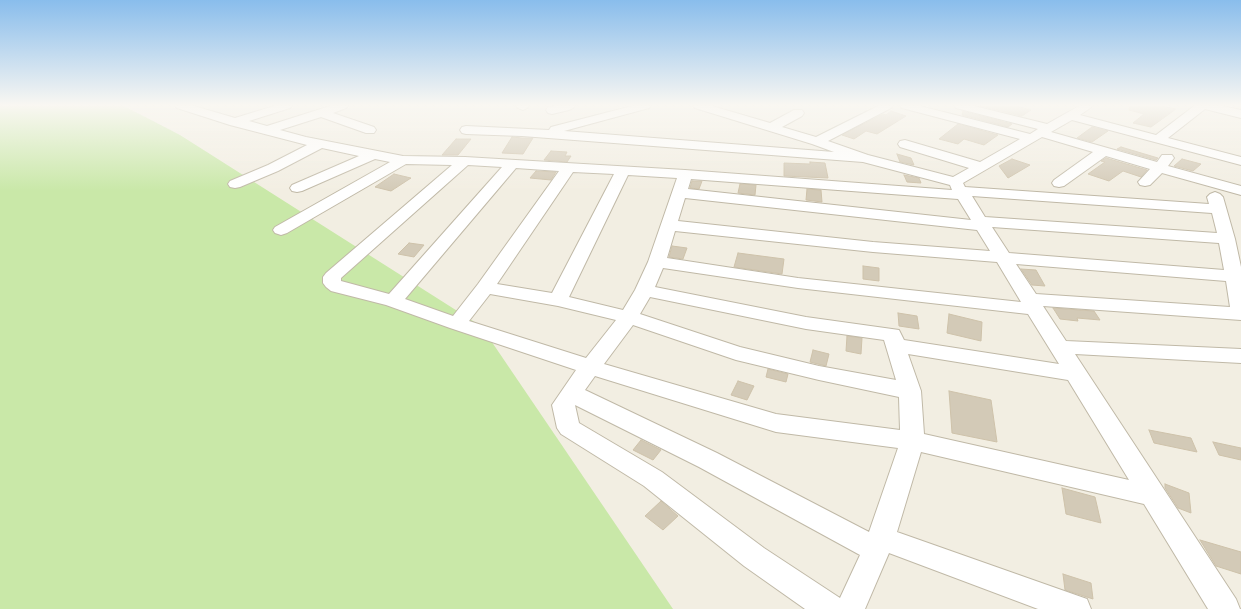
<!DOCTYPE html>
<style>
body{margin:0}
canvas{display:block;background:#f2eee2}
</style>
<canvas width="1241" height="609"></canvas>
<script>
const g = document.querySelector('canvas').getContext('2d');
g.lineJoin = 'round';
function fill(path, color) { g.fillStyle = color; g.fill(path, 'evenodd'); }
const shape = rows => new Path2D(rows.map(r => 'M' + r).join(''));
function trace(path, color, width, dash) { g.strokeStyle = color; g.lineWidth = width; g.lineCap = dash ? 'butt' : 'round'; g.setLineDash(dash || []); g.stroke(path); }
fill(shape([
 [0,106,124,106,180,135,481,326,673,609,0,609]
]), '#c9e8a8');
const building = shape([
 [980,106,1017,106,1031,110,1022,116,980,106],
 [1129,106,1162,106,1176,109,1151,127,1133,123,1144,114,1129,110,1129,106],
 [891,111,906,116,877,134,866,131,854,139,842,135,883,114,886,115,891,111],
 [963,111,1012,124,1008,127,962,115,963,111],
 [958,124,998,135,984,145,964,139,958,144,939,139,958,124],
 [1092,127,1108,131,1092,142,1077,138,1092,127],
 [512,137,522,138,533,138,523,154,502,153,512,137],
 [456,139,471,139,458,155,442,155,456,139],
 [1121,147,1158,158,1156,160,1117,149,1121,147],
 [551,151,567,152,565,156,571,156,567,162,544,160,551,151],
 [897,154,911,158,914,165,900,162,897,154],
 [1106,158,1147,170,1141,177,1123,171,1109,181,1088,174,1105,162,1101,161,1106,158],
 [1012,159,1030,165,1008,178,999,166,1012,159],
 [1182,159,1201,164,1193,171,1174,166,1182,159],
 [810,162,825,163,828,178,784,176,784,163,810,164,810,162],
 [536,171,556,172,551,180,530,178,536,171],
 [394,174,411,178,391,191,375,187,394,174],
 [904,175,919,178,921,183,907,182,904,175],
 [692,181,702,181,699,189,690,188,692,181],
 [740,184,756,185,755,195,738,193,740,184],
 [807,189,821,190,822,202,806,200,807,189],
 [409,243,424,245,414,257,398,254,409,243],
 [672,246,687,248,683,259,669,257,672,246],
 [738,253,784,259,782,274,734,267,738,253],
 [863,266,879,268,879,281,863,279,863,266],
 [1021,269,1036,270,1045,286,1032,285,1021,269],
 [1053,308,1094,311,1100,320,1077,318,1078,321,1060,319,1053,308],
 [898,313,917,316,919,329,899,326,898,313],
 [949,314,982,322,981,341,947,333,949,314],
 [847,336,862,338,861,354,846,351,847,336],
 [813,350,829,354,826,366,810,362,813,350],
 [768,369,788,374,786,382,766,377,768,369],
 [738,381,754,386,747,400,731,395,738,381],
 [949,391,991,400,997,442,952,433,949,391],
 [1149,430,1191,438,1197,452,1154,443,1149,430],
 [641,440,661,450,653,460,633,450,641,440],
 [1213,442,1241,448,1241,460,1219,455,1213,442],
 [1165,484,1189,493,1191,513,1178,508,1165,488,1165,484],
 [1062,488,1095,497,1101,523,1066,514,1062,488],
 [661,501,678,516,663,530,645,516,661,501],
 [1200,540,1241,552,1241,574,1216,566,1200,540],
 [1063,574,1091,583,1093,599,1065,590,1063,574]
]);
fill(building, '#d3cab7');
trace(building, '#cec2aa', 1);
const minor = shape([
 [175,106,194,106,235,118,274,106,292,106,290,108,249,121,267,126,330,106,348,106,346,108,333,113,374,127,376,130,374,133,366,133,321,117,280,130,306,137,403,156,465,157,685,170,952,190,950,185,863,162,522,136,466,134,462,133,460,130,462,127,466,126,549,130,551,127,632,106,651,106,649,108,564,131,834,152,812,144,695,108,693,106,712,106,770,123,794,110,802,110,804,113,802,116,782,127,816,137,878,106,893,106,891,108,828,141,868,155,953,177,969,168,900,147,898,144,900,141,905,140,980,162,1020,139,902,108,900,106,920,106,1030,134,1038,129,956,108,954,106,974,106,1047,124,1079,106,1093,106,1080,115,1156,135,1194,106,1223,106,1241,110,1241,118,1205,109,1168,138,1241,157,1241,165,1072,120,1051,132,1157,162,1162,155,1172,155,1174,158,1168,166,1241,186,1241,195,1162,173,1150,185,1145,186,1140,185,1138,182,1150,169,1106,156,1064,186,1059,187,1054,186,1052,183,1054,180,1093,152,1042,137,963,183,965,187,1209,204,1207,197,1210,194,1215,192,1220,194,1223,197,1235,239,1241,267,1241,320,1043,306,1066,341,1241,349,1241,363,1075,354,1236,599,1240,609,1208,609,1144,504,921,452,897,532,1087,599,1091,609,1038,609,889,553,865,609,805,609,744,566,644,486,561,434,557,428,552,405,576,370,450,328,386,305,331,291,326,287,323,283,323,277,326,273,452,165,406,164,287,233,281,235,275,233,273,230,275,227,390,162,375,159,302,191,297,192,292,191,290,188,292,185,359,156,322,148,278,171,240,187,235,188,230,187,228,184,230,181,268,165,307,145,230,125,177,108,175,106],
 [468,165,502,167,389,294,341,281,341,278,468,165],
 [516,168,559,171,478,284,453,316,405,299,516,168],
 [573,172,614,174,552,293,497,284,573,172],
 [628,175,677,178,648,262,635,290,623,310,569,297,628,175],
 [691,179,958,199,971,220,688,189,691,179],
 [972,196,1212,213,1217,233,985,217,972,196],
 [685,198,977,230,990,251,873,242,678,221,685,198],
 [992,227,1219,243,1224,270,1009,253,992,227],
 [675,231,873,252,997,262,1021,302,798,278,667,258,675,231],
 [1016,264,1226,281,1230,307,1036,294,1016,264],
 [663,268,798,288,1028,314,1059,364,904,340,899,330,892,329,806,317,655,287,663,268],
 [490,294,558,306,616,320,586,358,469,321,490,294],
 [650,297,806,329,884,340,896,380,819,366,740,347,640,314,650,297],
 [633,325,736,360,819,380,899,397,900,430,776,414,604,364,633,325],
 [908,354,1068,380,1129,480,924,434,921,391,908,354],
 [595,376,776,432,898,448,869,532,717,453,585,390,595,376],
 [575,405,699,467,860,555,840,598,764,548,662,472,579,423,575,405],
 [516,106,529,106,527,108,523,110,518,108,516,106],
 [554,106,575,106,573,108,569,110,552,114,548,113,546,110,548,107,554,106]
]);
trace(minor, '#c0b9a7', 2);
fill(minor, '#fff');
const sky = g.createLinearGradient(0, 0, 0, 191);
sky.addColorStop(0, '#89bdec');
sky.addColorStop(0.55, '#f9f7f2');
sky.addColorStop(1, '#f9f7f200');
g.fillStyle = sky;
g.fillRect(0, 0, 1241, 191);
</script>
